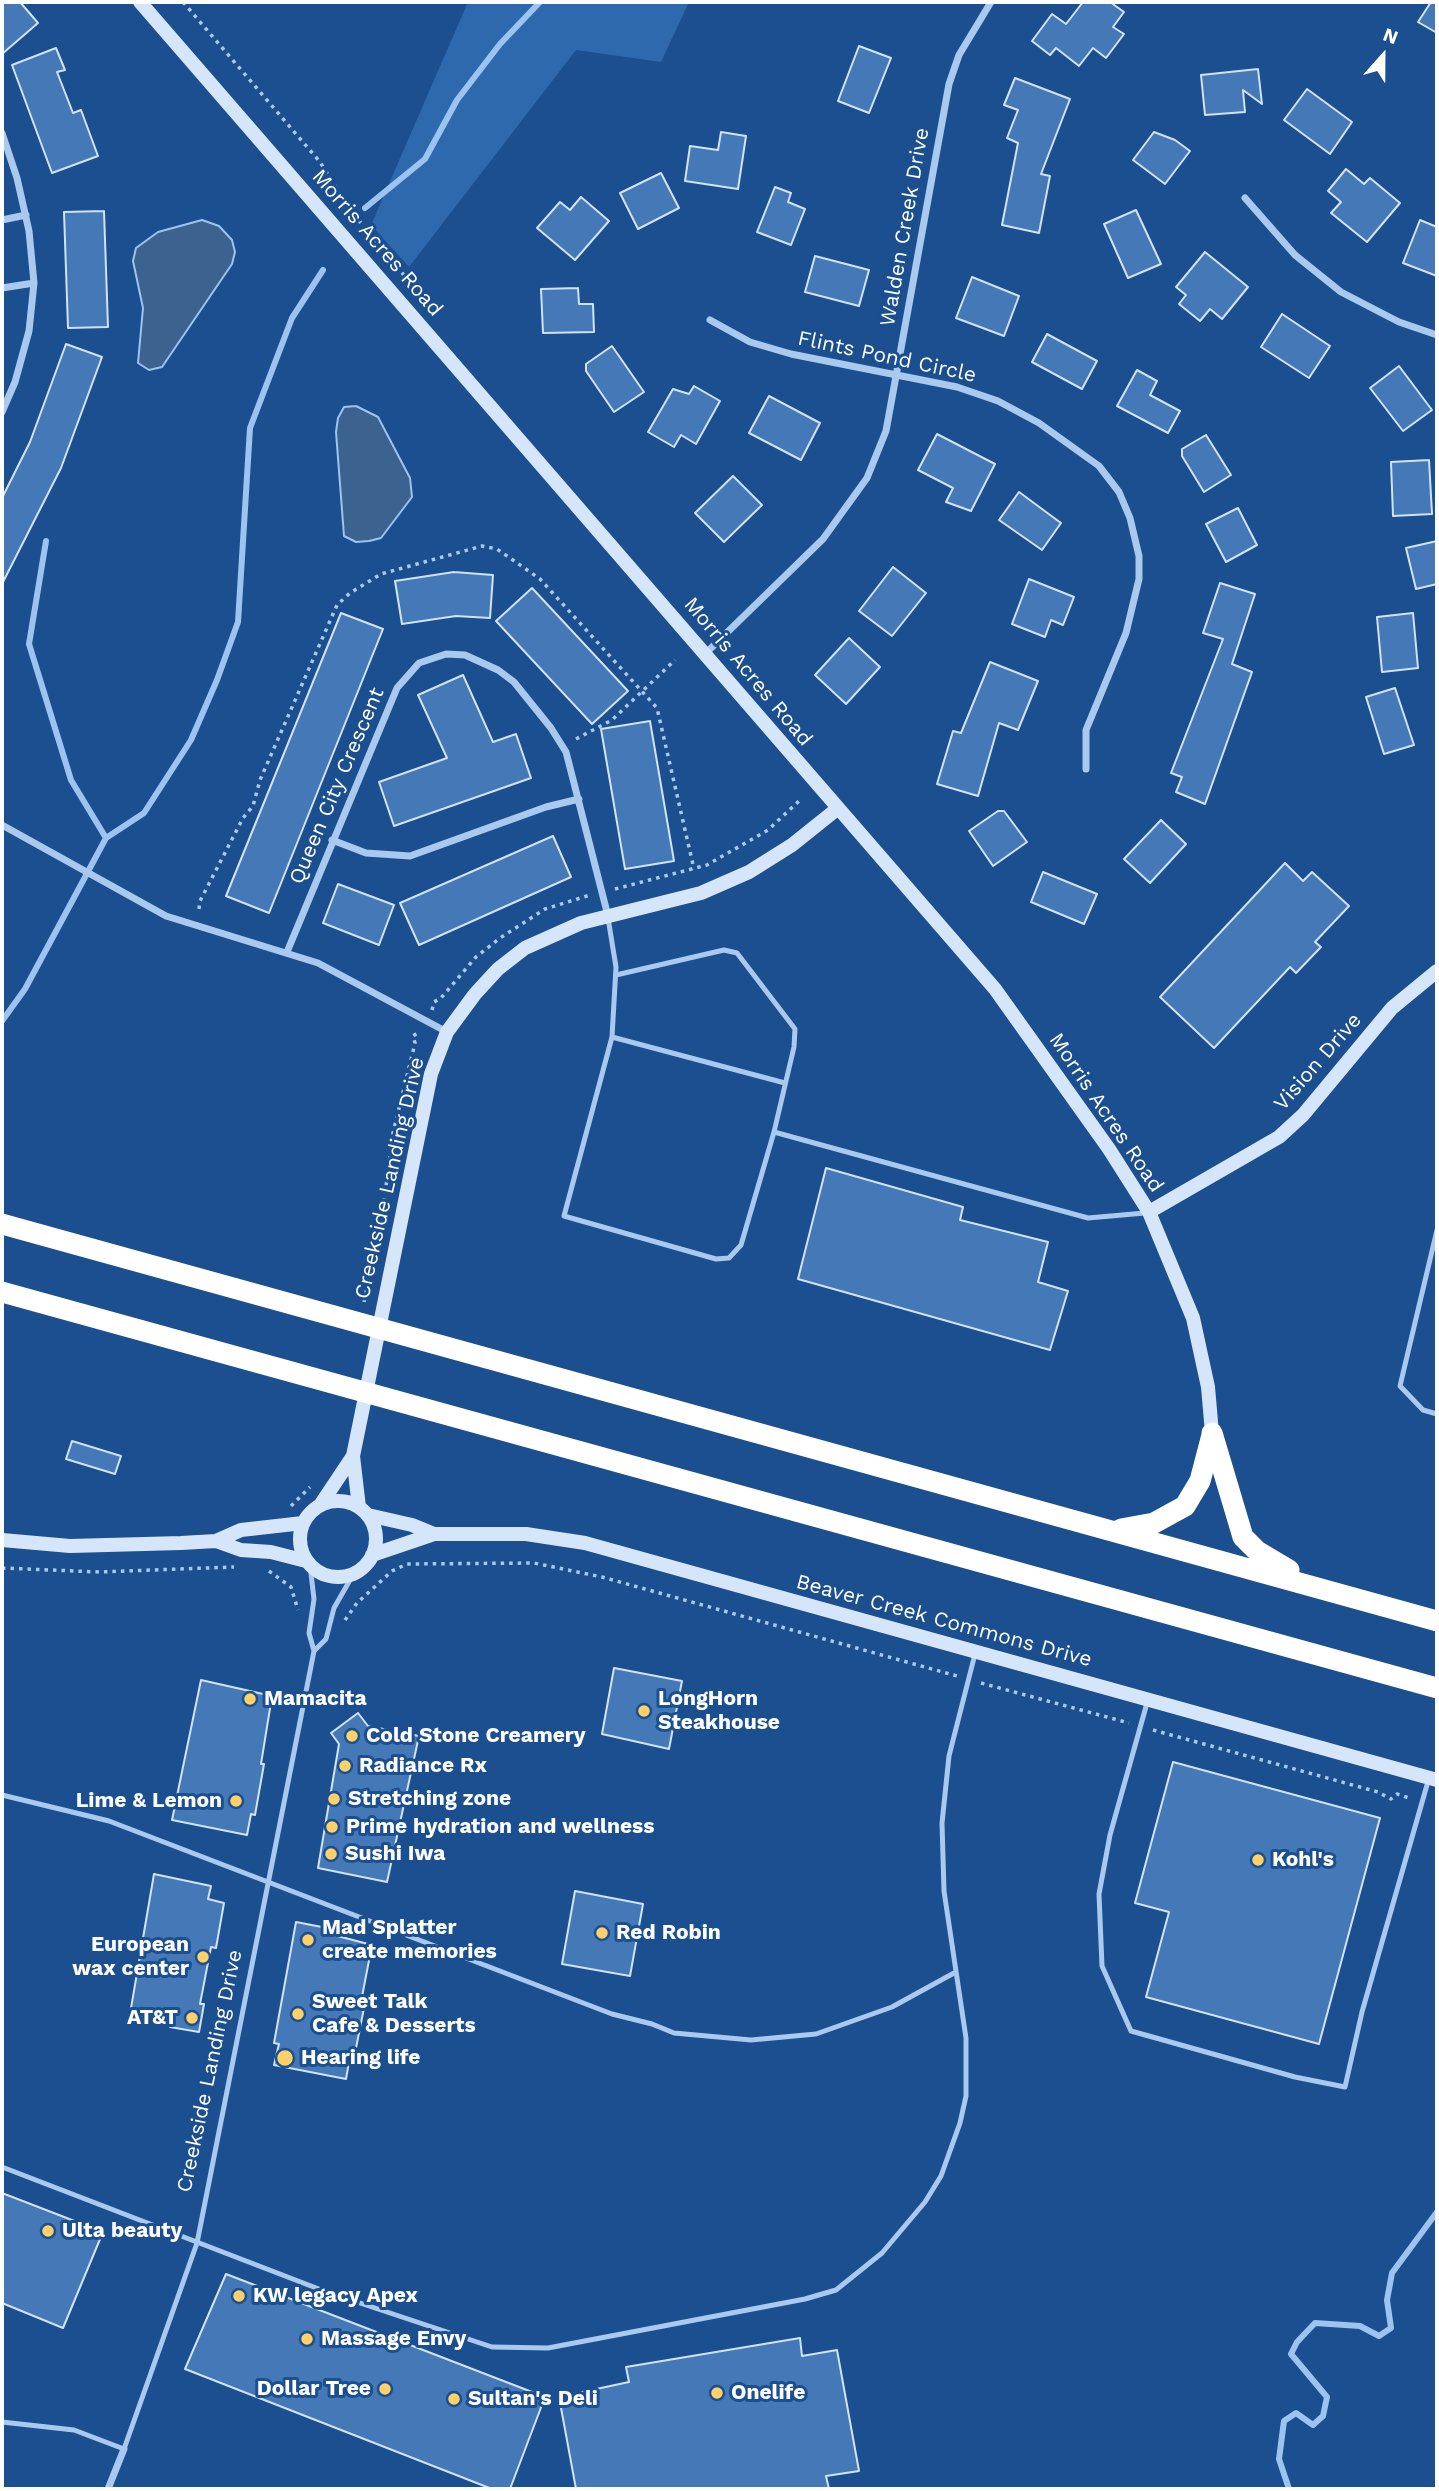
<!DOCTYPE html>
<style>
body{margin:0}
#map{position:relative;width:1439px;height:2491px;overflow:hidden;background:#1b4f8f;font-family:"Work Sans",sans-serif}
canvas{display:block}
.frame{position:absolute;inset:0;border:4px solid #fff;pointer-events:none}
.north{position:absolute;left:1348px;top:21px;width:70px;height:70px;-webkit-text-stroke:5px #1b4f8f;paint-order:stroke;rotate:21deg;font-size:19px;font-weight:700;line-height:28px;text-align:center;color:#fff}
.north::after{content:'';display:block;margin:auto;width:24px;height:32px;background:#fff;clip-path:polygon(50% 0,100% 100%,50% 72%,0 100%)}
</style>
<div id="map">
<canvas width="1439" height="2491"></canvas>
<div class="frame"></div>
<div class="north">N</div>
</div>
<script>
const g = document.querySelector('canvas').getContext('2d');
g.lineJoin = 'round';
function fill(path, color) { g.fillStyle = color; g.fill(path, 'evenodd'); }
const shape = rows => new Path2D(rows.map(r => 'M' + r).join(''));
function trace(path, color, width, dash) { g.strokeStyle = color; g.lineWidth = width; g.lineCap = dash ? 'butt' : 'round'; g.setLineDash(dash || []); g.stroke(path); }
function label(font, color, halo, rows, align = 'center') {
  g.font = font + ' "Work Sans",sans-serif'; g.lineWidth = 6; g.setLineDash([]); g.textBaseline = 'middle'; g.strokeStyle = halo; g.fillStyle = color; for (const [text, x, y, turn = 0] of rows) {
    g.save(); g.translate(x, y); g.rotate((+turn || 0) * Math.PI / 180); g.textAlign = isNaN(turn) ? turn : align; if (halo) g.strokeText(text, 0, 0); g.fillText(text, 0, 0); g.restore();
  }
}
fill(shape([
 [468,2,689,2,661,62,576,50,409,267,371,225]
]), '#2e69ad');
const water = shape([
 [202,220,219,226,232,240,235,252,232,264,162,367,149,370,138,363,143,308,133,261,136,248,158,232,202,220],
 [356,406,378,417,410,478,412,497,381,538,369,541,356,542,344,536,336,432,338,418,344,407,356,406]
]);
fill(water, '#3c6290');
trace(water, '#9cc4f0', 2);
trace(shape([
 [365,208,425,159,457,100,500,44,540,2],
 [46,541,29,644,71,780,106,838],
 [2,1021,25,989,106,838,144,813,191,740,217,680,238,622,250,428,292,318,323,270],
 [1289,2489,1279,2459,1284,2421,1296,2413,1313,2425,1323,2416,1327,2397,1291,2354,1297,2342,1315,2323,1360,2326,1379,2336,1391,2328,1387,2300,1392,2273,1437,2212]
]), '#9cc4f0', 6);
const building = shape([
 [2,2,20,2,38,23,2,54,2,2],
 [1083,2,1110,2,1124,12,1113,27,1124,34,1106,58,1093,48,1079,66,1056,48,1050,55,1032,41,1052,14,1066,24,1083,2],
 [1431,2,1437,2,1437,33,1418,22,1431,2],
 [859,46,891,58,869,113,838,101,859,46],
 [56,48,65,70,57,72,73,113,81,110,98,156,52,173,12,65,56,48],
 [1258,69,1262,104,1243,90,1245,112,1205,115,1201,75,1258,69],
 [1015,78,1070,99,1041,174,1050,176,1039,233,1002,225,1018,143,1007,138,1018,110,1004,105,1015,78],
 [1307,89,1352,122,1330,154,1284,120,1307,89],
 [721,132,746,136,738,189,685,181,690,146,718,150,721,132],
 [1154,132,1175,140,1190,151,1165,184,1133,160,1154,132],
 [1346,169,1364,184,1370,178,1400,203,1367,242,1331,213,1341,202,1328,191,1346,169],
 [661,173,679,208,638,229,620,193,661,173],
 [775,187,791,193,788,202,805,209,791,245,757,232,775,187],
 [581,197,609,221,575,260,537,228,560,202,570,210,581,197],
 [1136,210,1161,264,1128,278,1104,224,1136,210],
 [104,211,108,327,68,328,64,212,104,211],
 [1420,220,1437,227,1437,276,1403,263,1420,220],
 [1205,252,1248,287,1222,319,1210,309,1200,321,1179,304,1186,295,1176,287,1205,252],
 [815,256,869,270,859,306,805,292,815,256],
 [972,277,1019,296,1004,336,956,318,972,277],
 [578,288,579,304,593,304,594,332,543,333,541,289,578,288],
 [1282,314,1330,346,1309,378,1261,347,1282,314],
 [1047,334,1097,361,1082,389,1032,362,1047,334],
 [66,344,102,357,61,468,2,584,2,498,30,442,66,344],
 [612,346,644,392,614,412,586,371,586,364,612,346],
 [1399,366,1432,410,1403,431,1370,388,1399,366],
 [1137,370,1157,381,1150,395,1180,411,1168,433,1117,406,1137,370],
 [694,386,720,401,696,444,681,435,674,447,648,432,673,389,689,394,694,386],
 [769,396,820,423,801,460,749,433,769,396],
 [937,434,995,464,971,511,946,502,953,488,918,470,937,434],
 [1206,435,1231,475,1204,492,1182,456,1182,449,1206,435],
 [1429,460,1432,514,1393,516,1391,462,1429,460],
 [733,476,762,505,724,542,695,513,733,476],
 [1019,492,1061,523,1042,550,999,520,1019,492],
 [1238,508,1257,545,1226,562,1206,524,1238,508],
 [1437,541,1437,584,1416,589,1406,548,1437,541],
 [893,567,926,593,892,636,859,611,893,567],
 [454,572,493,575,490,618,456,616,402,624,395,581,454,572],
 [1029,579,1074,597,1063,625,1051,620,1045,637,1012,624,1029,579],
 [1220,583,1255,594,1232,664,1252,672,1205,804,1176,792,1182,777,1171,773,1223,639,1203,633,1220,583],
 [532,588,628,691,592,724,496,621,532,588],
 [341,613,383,629,269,913,226,896,341,613],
 [1413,613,1418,668,1382,672,1377,617,1413,613],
 [849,638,880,667,846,704,815,675,849,638],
 [990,662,1038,681,1018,730,999,723,978,796,937,784,953,731,961,733,990,662],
 [463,675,493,742,516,734,531,778,394,826,379,782,447,758,418,695,463,675],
 [1395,688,1414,745,1384,754,1366,697,1395,688],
 [650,721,674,861,625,869,601,729,650,721],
 [998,811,1004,811,1027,842,993,866,969,831,998,811],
 [1161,820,1186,844,1150,883,1124,859,1161,820],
 [553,836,571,877,419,945,400,903,553,836],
 [1285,863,1303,881,1312,872,1349,906,1315,942,1321,947,1296,973,1290,967,1214,1048,1160,997,1285,863],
 [1043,872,1097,894,1084,924,1031,902,1043,872],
 [338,884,394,905,379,945,323,923,338,884],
 [826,1168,963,1207,960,1220,1048,1242,1038,1282,1068,1291,1050,1350,798,1279,826,1168],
 [72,1441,121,1456,115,1474,66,1459,72,1441],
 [614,1668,682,1681,669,1749,602,1734,614,1668],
 [201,1680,272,1696,261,1764,264,1764,255,1815,251,1814,247,1835,172,1820,201,1680],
 [358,1713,368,1726,419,1736,387,1882,318,1868,339,1744,331,1733,358,1713],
 [1173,1762,1380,1818,1319,2044,1146,1997,1169,1912,1135,1903,1173,1762],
 [154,1874,211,1886,208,1899,224,1903,216,1948,211,1947,200,2004,204,2004,199,2032,170,2027,171,2022,130,2014,154,1874],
 [575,1891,643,1904,630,1976,562,1964,575,1891],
 [296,1922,327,1928,326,1933,372,1945,360,2007,364,2008,354,2058,350,2057,346,2079,274,2065,279,2044,274,2043,296,1922],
 [2,2193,103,2232,63,2328,2,2303,2,2193],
 [226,2274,545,2397,510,2489,492,2489,185,2369,226,2274],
 [800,2338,802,2356,837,2350,859,2471,826,2476,829,2489,576,2489,559,2397,629,2382,626,2367,800,2338]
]);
fill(building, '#4478b7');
trace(building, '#cfe3fa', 2);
trace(shape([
 [183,2,320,162,351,211,408,280],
 [576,739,612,720,675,660],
 [615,889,707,865,768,830,799,801],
 [199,909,200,901,243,818,253,806,260,780,337,605,350,593,381,574,482,546,497,549,540,579,657,708,694,869],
 [432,1010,434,1002,441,998,476,957,500,938,545,909,590,895],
 [364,1302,383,1209,393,1133,415,1043,413,1036,419,1032],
 [291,1506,310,1487],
 [2,1568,99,1572,234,1567],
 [269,1571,291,1587,298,1610],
 [345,1620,357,1603,392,1571,407,1564,534,1563,602,1577,957,1676],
 [981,1683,1129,1723],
 [1153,1730,1378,1792,1391,1799,1397,1794,1409,1798]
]), '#a9c9ee', 3.5, [3.5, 5]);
trace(shape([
 [608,918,616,967,612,1037,564,1216,716,1259,729,1258,741,1245,774,1132,1088,1218,1145,1213],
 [616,975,724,950,737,953,795,1029,794,1047,774,1132],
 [612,1037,785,1083],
 [1437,1230,1400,1386,1423,1410,1437,1414],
 [314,1651,326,1639,334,1608,354,1573],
 [1147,1703,1110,1835,1099,1894,1102,1966,1131,2031,1295,2077,1345,2087,1362,2012,1429,1778],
 [2,1795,109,1821,612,2014,652,2024,674,2033,751,2040,816,2034,892,2007,954,1973],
 [2,2167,324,2291,492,2347,548,2348,805,2299,836,2290,882,2253,925,2202,941,2176,960,2123,966,2096,966,2038,944,1891,942,1823,949,1756,975,1654],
 [2,2422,74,2430,124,2449,197,2243,314,1651,309,1633,314,1599,310,1565]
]), '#a9c9ee', 5);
trace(shape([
 [2,133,17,178,29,231,34,283,29,331,15,382,2,412],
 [1245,198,1295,255,1341,292,1399,322,1437,335],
 [2,220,26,215],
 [2,288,34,283],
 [710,320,750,342,791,354,957,387,998,401,1039,423,1099,466,1119,492,1130,518,1139,556,1139,579,1126,633,1086,730,1086,769],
 [706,653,823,539,867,478,886,431,949,84,959,55,991,2],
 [2,825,166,916,318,963,447,1032],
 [332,840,366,853,410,856,546,807,579,799],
 [287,952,397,688,419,663,446,654,465,655,498,670,514,682,551,728,566,752,608,916],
 [108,2489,124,2449]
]), '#a9c9ee', 7);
trace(shape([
 [140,2,995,989,1109,1149,1149,1212,1193,1318,1208,1387,1212,1433],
 [1149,1212,1279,1137,1303,1115,1392,1008,1437,971],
 [353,1456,359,1507],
 '300 1539a38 38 0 1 1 76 0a38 38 0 1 1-76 0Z',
 [321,1504,353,1456,431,1074,447,1032,475,994,498,969,525,948,581,923,701,893,749,872,792,845,837,809],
 [368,1515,412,1525,434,1534],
 [2,1540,70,1546,181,1543,216,1541,241,1530,303,1523],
 [216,1541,241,1550,271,1552,306,1561],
 [372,1555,434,1534,526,1534,585,1543,1437,1780]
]), '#d6e6fa', 14);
trace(shape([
 [2,1224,1437,1621],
 [2,1292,1437,1688],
 [1212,1433,1243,1537,1257,1551,1289,1570],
 [1121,1529,1154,1523,1185,1506,1200,1481,1212,1435]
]), '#fff', 21);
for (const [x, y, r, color] of [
 [250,1699,7,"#ffd166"],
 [644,1711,7,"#ffd166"],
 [352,1736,7,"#ffd166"],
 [345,1766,7,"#ffd166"],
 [334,1799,7,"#ffd166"],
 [236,1801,7,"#ffd166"],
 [332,1827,7,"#ffd166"],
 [331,1854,7,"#ffd166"],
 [1258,1860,7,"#ffd166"],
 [602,1933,7,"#ffd166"],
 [308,1940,7,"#ffd166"],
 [203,1957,7,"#ffd166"],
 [298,2014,7,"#ffd166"],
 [192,2018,7,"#ffd166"],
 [285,2058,9,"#ffd166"],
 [48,2231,7,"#ffd166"],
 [239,2296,7,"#ffd166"],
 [307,2339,7,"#ffd166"],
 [385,2389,7,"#ffd166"],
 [717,2393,7,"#ffd166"],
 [454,2399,7,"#ffd166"]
]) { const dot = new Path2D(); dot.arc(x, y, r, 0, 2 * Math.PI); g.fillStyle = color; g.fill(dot); trace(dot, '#1b4f8f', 2.5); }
label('21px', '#fff', '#1b4f8f', [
 ["Walden Creek Drive",905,227,-80],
 ["Morris Acres Road",377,243,49],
 ["Flints Pond Circle",887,357,12],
 ["Morris Acres Road",748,672,50],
 ["Queen City Crescent",337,786,-67],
 ["Vision Drive",1318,1062,-49],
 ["Morris Acres Road",1106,1113,56],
 ["Creekside Landing Drive",390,1178,-77],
 ["Beaver Creek Commons Drive",944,1621,15],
 ["Creekside Landing Drive",210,2071,-78]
]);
label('bold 21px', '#fff', '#1b4f8f', [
 ["Mamacita",264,1699],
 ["LongHorn",658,1699],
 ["Steakhouse",658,1723],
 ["Cold Stone Creamery",366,1736],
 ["Radiance Rx",359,1766],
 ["Stretching zone",348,1799],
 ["Lime & Lemon",222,1801,"right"],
 ["Prime hydration and wellness",346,1827],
 ["Sushi Iwa",345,1854],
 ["Kohl's",1272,1860],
 ["Mad Splatter",322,1928],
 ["create memories",322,1952],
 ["Red Robin",616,1933],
 ["European",189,1945,"right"],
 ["wax center",189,1969,"right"],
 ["Sweet Talk",312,2002],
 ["Cafe & Desserts",312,2026],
 ["AT&T",178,2018,"right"],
 ["Hearing life",301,2058],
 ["Ulta beauty",62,2231],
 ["KW legacy Apex",253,2296],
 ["Massage Envy",321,2339],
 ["Dollar Tree",371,2389,"right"],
 ["Onelife",731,2393],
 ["Sultan's Deli",468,2399]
], 'left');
</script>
